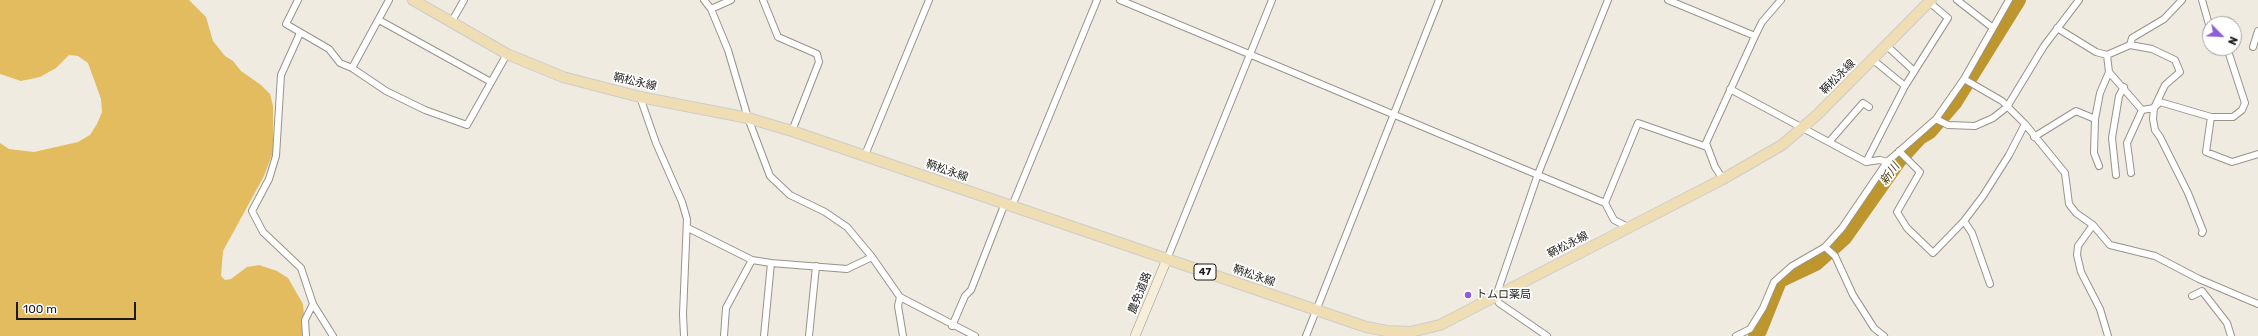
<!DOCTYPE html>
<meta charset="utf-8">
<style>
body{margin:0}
#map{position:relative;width:2258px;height:336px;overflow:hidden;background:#f0ebe0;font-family:Rubik,sans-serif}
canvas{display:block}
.north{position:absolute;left:2202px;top:16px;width:40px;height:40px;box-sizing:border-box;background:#fff;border:1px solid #a4a4a2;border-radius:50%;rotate:114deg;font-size:11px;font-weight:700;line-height:16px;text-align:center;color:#1c1b17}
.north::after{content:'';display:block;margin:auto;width:14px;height:18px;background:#8c5fd9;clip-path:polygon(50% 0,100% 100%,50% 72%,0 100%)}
.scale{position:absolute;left:16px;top:302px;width:120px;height:18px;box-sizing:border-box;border:2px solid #1c1b17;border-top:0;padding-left:5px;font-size:12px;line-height:14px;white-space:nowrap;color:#1c1b17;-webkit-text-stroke:3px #fff;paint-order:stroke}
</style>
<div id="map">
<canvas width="2258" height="336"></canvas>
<div class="north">N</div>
<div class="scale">100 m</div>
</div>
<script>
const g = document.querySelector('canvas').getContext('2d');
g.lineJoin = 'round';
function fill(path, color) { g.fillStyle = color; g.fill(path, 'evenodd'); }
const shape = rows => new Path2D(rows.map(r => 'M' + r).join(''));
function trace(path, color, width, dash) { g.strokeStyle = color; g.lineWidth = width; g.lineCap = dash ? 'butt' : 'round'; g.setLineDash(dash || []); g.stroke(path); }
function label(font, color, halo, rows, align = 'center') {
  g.font = font + ' Rubik,"Noto Sans JP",sans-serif'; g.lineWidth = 3.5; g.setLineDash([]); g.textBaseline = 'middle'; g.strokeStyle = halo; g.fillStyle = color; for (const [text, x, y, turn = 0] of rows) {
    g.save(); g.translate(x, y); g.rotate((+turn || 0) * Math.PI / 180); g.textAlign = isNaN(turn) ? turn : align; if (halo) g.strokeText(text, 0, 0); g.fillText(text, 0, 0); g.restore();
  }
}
fill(shape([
 [0,0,189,0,206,17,213,41,225,56,233,61,241,71,261,85,270,94,273,106,273,152,264,176,223,251,221,276,225,280,231,279,247,267,259,265,277,271,288,278,303,304,306,336,0,336,0,143,9,149,34,152,78,142,90,135,97,124,102,112,101,99,88,63,78,56,69,55,56,68,40,77,21,81,0,74]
]), '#e2bc5e');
trace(shape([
 [1755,336,1760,331,1780,281,1816,264,1845,238,1900,160,1920,138,1930,132,1955,103,2019,0]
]), '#bd972d', 14);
const street = shape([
 [298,0,286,24,329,49,340,63,352,68,386,91,425,110,467,125,507,54],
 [704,0,711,9,728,50,748,118,770,176,790,195,825,212,847,227,872,257,900,297,975,336],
 [763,0,778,37,817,54,819,62,792,131],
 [1120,0,1605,203,1614,220,1628,227],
 [1668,0,1755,36],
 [1957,0,1993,28],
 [2202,0,2210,28],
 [711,9,731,0],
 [379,20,491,82],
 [452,21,464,0],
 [2057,28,2096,52,2107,55,2130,45,2132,38,2164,19,2182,0],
 [300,33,281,75,276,156,269,179,252,211,263,232,301,268,313,304,333,336],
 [1886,45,1914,71],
 [2130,45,2152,49,2175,60,2180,72,2165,85,2154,108,2153,119,2155,130,2160,137,2188,193,2203,231,2202,233],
 [2253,47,2258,31],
 [2107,55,2109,72,2142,110],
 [1872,59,1905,86],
 [352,68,389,0],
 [1964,79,2002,101,2025,124,2065,173,2069,204,2076,213,2093,225,2110,245,2155,256,2199,279,2258,304],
 [1730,89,1866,162,1880,160,1887,162],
 [640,97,656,143,682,202,687,219,683,314,684,336],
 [2211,117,2206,152,2232,162,2258,154],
 [1936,119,1948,125,1975,126,1993,118,2007,107,2044,46,2079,0],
 [2034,137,2076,111,2095,119],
 [1829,142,1863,103,1869,107],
 [1899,151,1920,172,1897,212,1907,228,1933,253,1964,221,1983,196,2009,155,2025,124],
 [865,155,929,0],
 [1866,162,1905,86,1948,18,1929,2],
 [2099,166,2094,153,2095,119,2100,93,2109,72],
 [2131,173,2127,143,2142,110,2154,108,2160,102,2211,117,2233,117,2242,110,2245,103,2229,54,2224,48],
 [2116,175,2112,138,2119,96,2124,87],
 [1723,179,1715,167,1706,143,1755,36,1762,22,1781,0],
 [1605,203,1638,123,1707,147],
 [1012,206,1097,0],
 [1964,221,1972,233,1990,284],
 [2093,225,2078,246,2077,255,2081,272,2100,309,2108,336],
 [688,228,752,260,771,263,847,269,872,257],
 [1825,247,1835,256,1853,295,1874,328,1884,336],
 [1167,259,1272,0],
 [2192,296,2202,291,2227,323,2231,336],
 [900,297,898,306,903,336],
 [952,326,965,296,971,290,1005,203],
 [306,336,305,320,313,304],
 [724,336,726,308,752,260],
 [764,336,771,263],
 [809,336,816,266],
 [1306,336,1439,0],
 [1547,336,1499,303,1496,296,1538,174,1608,0],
 [1736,336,1750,329,1763,308,1774,282,1792,266,1825,247,1842,228,1887,162,1936,119,1964,79,2009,0]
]);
const secondary = shape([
 [1135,336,1167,259]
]);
const primary = shape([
 [413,0,507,54,563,77,640,97,748,118,792,131,1366,327,1387,331,1410,332,1440,325,1723,179,1782,145,1818,114,1931,0]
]);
trace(street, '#98938a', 8);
trace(secondary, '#98938a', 10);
trace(primary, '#cdcdcc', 12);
trace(street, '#fff', 6);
trace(secondary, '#f7eed9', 9);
trace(primary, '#efddb3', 10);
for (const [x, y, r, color] of [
 [1468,295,4,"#8c5fd9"]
]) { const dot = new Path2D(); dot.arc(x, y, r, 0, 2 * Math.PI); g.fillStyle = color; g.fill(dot); trace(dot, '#fff', 1.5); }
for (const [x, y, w] of [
 [1205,272,22]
]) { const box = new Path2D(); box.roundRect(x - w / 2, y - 8, w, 16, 3); g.fillStyle = '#fff'; g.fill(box); trace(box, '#1c1b17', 1); }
label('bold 10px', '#1c1b17', null, [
 ["47",1205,272]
]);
label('11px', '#1c1b17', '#fff', [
 ["鞆松永線",1838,77,-45],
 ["鞆松永線",635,82,13],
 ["鞆松永線",947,171,19],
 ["鞆松永線",1568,245,-27],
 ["鞆松永線",1254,276,19],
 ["農免道路",1140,293,-68]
]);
label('11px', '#1c1b17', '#fff', [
 ["トムロ薬局",1476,295]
], 'left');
label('italic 12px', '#534218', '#fff', [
 ["新川",1890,174,-54]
]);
</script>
